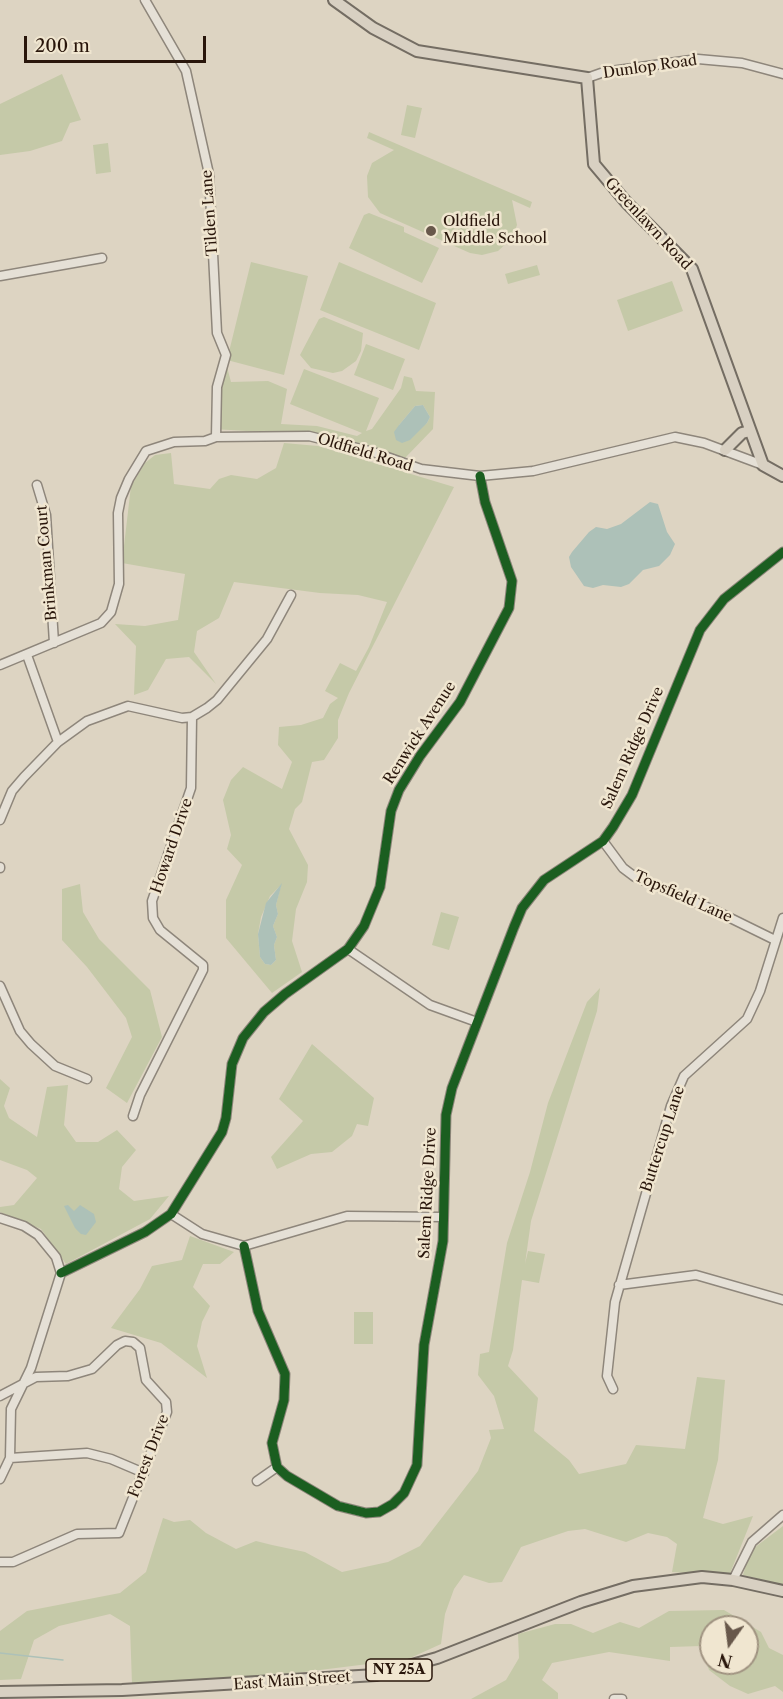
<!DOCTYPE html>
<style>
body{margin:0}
#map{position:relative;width:783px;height:1699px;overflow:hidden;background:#ddd4c2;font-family:"Libre Caslon Text",serif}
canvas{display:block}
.north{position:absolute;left:699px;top:1615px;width:60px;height:60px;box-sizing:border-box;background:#f0e6d0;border:2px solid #a09381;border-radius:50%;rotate:194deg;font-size:16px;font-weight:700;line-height:24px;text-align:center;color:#29160b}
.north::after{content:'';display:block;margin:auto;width:21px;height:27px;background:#68584b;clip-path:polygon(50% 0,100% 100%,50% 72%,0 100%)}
.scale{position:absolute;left:24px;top:36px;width:182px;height:27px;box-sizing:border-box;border:3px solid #29160b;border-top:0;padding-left:8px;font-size:18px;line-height:21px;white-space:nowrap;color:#29160b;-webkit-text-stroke:4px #f0e6d0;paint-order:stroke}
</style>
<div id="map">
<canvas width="783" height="1699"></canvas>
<div class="north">N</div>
<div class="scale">200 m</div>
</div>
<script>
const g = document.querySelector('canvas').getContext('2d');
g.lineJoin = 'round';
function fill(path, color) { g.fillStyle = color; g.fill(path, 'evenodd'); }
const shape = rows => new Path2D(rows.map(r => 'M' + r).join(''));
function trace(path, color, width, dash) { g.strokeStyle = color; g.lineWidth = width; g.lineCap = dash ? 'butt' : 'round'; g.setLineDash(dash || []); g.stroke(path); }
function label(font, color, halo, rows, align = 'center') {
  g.font = font + ' "Libre Caslon Text",serif'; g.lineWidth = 5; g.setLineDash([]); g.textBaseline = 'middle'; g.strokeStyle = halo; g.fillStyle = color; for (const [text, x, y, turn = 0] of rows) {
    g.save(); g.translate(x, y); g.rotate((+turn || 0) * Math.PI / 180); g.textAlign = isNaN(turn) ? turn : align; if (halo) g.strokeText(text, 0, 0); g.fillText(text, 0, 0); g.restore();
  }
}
fill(shape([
 [62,74,81,120,70,123,62,141,30,151,0,155,0,104],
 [407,105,422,108,415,138,401,135],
 [369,132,532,202,530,208,512,200,517,225,512,238,498,251,482,255,470,253,380,213,368,197,367,176,372,163,394,150,367,138],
 [108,143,111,172,96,174,93,145],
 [369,213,404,227,404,232,439,248,422,283,349,248,364,215],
 [251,262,308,276,284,375,227,360],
 [339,262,436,303,419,350,320,310],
 [537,265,540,275,508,284,505,274],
 [672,281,683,311,628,331,617,300],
 [324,317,363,333,361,351,356,361,342,371,333,373,311,368,300,355,319,319],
 [366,344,405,359,393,390,354,375],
 [221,363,227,367,231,382,268,381,287,389,281,424,317,426,357,436,362,433,290,404,304,369,379,398,366,431,372,429,401,388,404,376,412,378,416,391,435,392,433,429,405,458,331,436,213,429,213,382],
 [423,405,430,417,427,423,420,428,399,425,415,406],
 [284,443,318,446,454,487,349,693,338,720,338,738,324,760,312,762,302,802,295,809,289,829,308,865,307,882,296,909,292,941,302,972,272,993,226,938,226,900,242,865,227,849,231,835,223,800,231,780,243,767,282,789,292,762,278,745,279,727,301,725,323,718,330,704,338,698,325,691,340,663,356,671,369,647,387,602,358,595,320,593,234,582,219,618,197,631,194,652,216,684,189,657,166,659,148,690,134,695,136,646,115,624,145,626,178,620,185,574,122,563,131,486,145,463,155,455,171,453,174,484,210,489,219,479,231,475,257,479,276,468],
 [281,885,276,905,278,914,273,926,277,937,274,945,276,960,271,965,265,964,260,957,258,934,261,917,270,896],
 [80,884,83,912,99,939,150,990,162,1037,127,1103,106,1088,132,1037,126,1018,87,967,62,940,62,889],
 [441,912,459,917,449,950,432,945],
 [600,988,597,1011,531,1221,525,1264,528,1251,545,1254,539,1283,522,1280,513,1350,508,1366,538,1398,534,1431,569,1460,579,1474,626,1464,636,1445,685,1449,697,1377,725,1380,718,1460,703,1518,723,1524,753,1516,729,1576,672,1572,677,1544,667,1537,648,1533,626,1542,585,1529,568,1531,521,1547,502,1582,489,1583,464,1575,454,1589,445,1614,441,1644,408,1659,288,1674,132,1684,130,1626,110,1614,59,1626,34,1640,21,1679,0,1680,0,1631,27,1611,120,1593,146,1572,163,1518,174,1522,190,1520,206,1533,236,1549,256,1541,272,1545,305,1552,342,1572,388,1562,420,1546,478,1471,491,1438,489,1430,504,1429,494,1396,478,1375,480,1354,489,1352,507,1243,530,1172,548,1103,587,1002],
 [312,1044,374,1098,368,1126,357,1124,352,1136,332,1152,311,1154,277,1169,271,1157,303,1121,279,1099],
 [0,1079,10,1088,4,1106,9,1118,37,1137,47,1087,68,1085,64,1125,76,1142,98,1142,117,1130,136,1150,122,1167,119,1189,134,1201,169,1196,150,1219,66,1264,41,1229,0,1212,0,1207,14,1205,37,1178,27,1170,0,1160],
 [190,1236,234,1252,220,1264,203,1264,193,1287,210,1306,202,1322,197,1346,207,1378,161,1343,111,1328,140,1289,152,1266,182,1260],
 [354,1312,373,1312,373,1344,354,1344],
 [783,1526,783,1585,743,1575,750,1551],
 [724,1610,761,1632,769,1648,783,1655,783,1692,775,1686,748,1694,730,1686,709,1670,701,1646,670,1647,670,1661,609,1652,552,1663,542,1680,558,1693,558,1699,471,1699,506,1680,519,1658,518,1634,555,1624,571,1624,593,1633,620,1622,639,1628,669,1611],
 [711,1627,747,1627,747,1663,711,1663]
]), '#c5c9a8');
fill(shape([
 [423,405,430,417,427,423,410,440,402,443,396,440,394,432,399,425,415,406],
 [650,502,658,504,667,532,675,544,670,555,659,566,643,570,629,584,621,587,603,585,593,588,584,586,571,567,569,557,572,552,589,532,596,527,607,529,621,524],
 [282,883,276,905,278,914,273,926,277,937,274,945,276,960,271,965,265,964,260,957,258,934,266,903],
 [68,1205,74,1211,80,1205,94,1214,96,1222,86,1235,81,1234,75,1228,64,1206]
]), '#adc1b8');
trace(shape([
 [0,1653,63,1660]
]), '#adc1b8', 1.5);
const minor = shape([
 [145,0,186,71,209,174,217,333,226,355,217,387,216,437],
 [587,78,604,72,698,59,742,63,783,74],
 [0,276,102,258],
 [37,485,46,515,54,643],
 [27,655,58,742],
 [0,665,101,623,111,612,119,584,118,513,121,498,129,479,146,451,174,442,205,441,216,437,309,436,373,452,421,469,480,476,533,471,675,437,704,443,763,465],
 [0,820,12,791,24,777,58,742,87,721,128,706,182,718,192,717,207,708,217,700,267,639,291,595],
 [603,841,623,868,635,877,714,910,775,940],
 [0,867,0,868],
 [348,949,430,1005,477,1022],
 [0,986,20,1031,31,1044,55,1066,87,1079],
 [133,1116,140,1095,203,970,203,965,160,930,153,918,152,901,191,788,192,717],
 [171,1214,202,1234,244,1246,347,1216,443,1217],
 [0,1218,24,1226,38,1235,56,1257,61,1273,31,1368,11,1409,10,1458,0,1479],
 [244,1246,258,1311,285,1374,284,1400,272,1443,277,1467,287,1476,338,1506,366,1513,379,1512,393,1504,404,1493,417,1465,424,1345,443,1241,446,1115,452,1088,514,927,522,908,544,880,603,841,613,827,632,795,700,630,724,599,783,552],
 [61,1273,145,1232,171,1214,222,1132,226,1118,232,1064,243,1038,264,1012,285,994,348,949,364,926,380,887,391,811,399,790,420,756,460,702,509,608,512,581,485,502,480,476],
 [619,1285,696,1275,783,1300],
 [613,1389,607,1376,615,1302,671,1106,684,1076,747,1019,760,991,783,918],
 [0,1396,36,1377,68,1376,92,1369,117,1345,125,1341,133,1342,140,1348,146,1380,166,1402,167,1412,119,1533,77,1534,13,1562,0,1562],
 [10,1458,87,1453,111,1459,144,1473],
 [257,1481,277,1467],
 [733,1580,752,1542,783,1515],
 [614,1699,622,1699]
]);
const major = shape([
 [334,0,373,28,417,51,587,78,594,164,626,202,692,269,763,465,783,476],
 [725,450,742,433,750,431],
 [0,1692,122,1690,376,1675,437,1658,581,1602,633,1586,702,1577,733,1580,783,1591]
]);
trace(minor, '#8e867b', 11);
trace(major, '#746d63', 14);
trace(minor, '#e5e0d6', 8);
trace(major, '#d8d0c2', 10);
trace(shape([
 [244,1246,258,1311,285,1374,284,1400,272,1443,277,1467,287,1476,338,1506,366,1513,379,1512,393,1504,404,1493,417,1465,424,1345,443,1241,446,1115,452,1088,514,927,522,908,544,880,603,841,613,827,632,795,700,630,724,599,783,552],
 [61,1273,145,1232,171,1214,222,1132,226,1118,232,1064,243,1038,264,1012,285,994,348,949,364,926,380,887,391,811,399,790,420,756,460,702,509,608,512,581,485,502,480,476]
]), '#1b5e20', 9);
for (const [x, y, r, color] of [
 [431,231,6,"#68584b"]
]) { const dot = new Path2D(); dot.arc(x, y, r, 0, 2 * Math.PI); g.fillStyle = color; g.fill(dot); trace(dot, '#f0e6d0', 2); }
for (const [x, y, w] of [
 [399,1670,66]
]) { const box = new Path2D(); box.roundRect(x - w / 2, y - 11, w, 22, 4.5); g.fillStyle = '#f0e6d0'; g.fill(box); trace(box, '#29160b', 1.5); }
label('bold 14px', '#29160b', null, [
 ["NY 25A",399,1670]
]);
label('15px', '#29160b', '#f0e6d0', [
 ["Dunlop Road",650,67,-8],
 ["Tilden Lane",210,213,-94],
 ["Greenlawn Road",648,224,47],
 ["Oldfield Road",365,453,17],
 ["Brinkman Court",47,563,-95],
 ["Renwick Avenue",420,733,-57],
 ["Salem Ridge Drive",633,748,-66],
 ["Howard Drive",172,846,-71],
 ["Topsfield Lane",683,897,24],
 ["Buttercup Lane",663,1139,-72],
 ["Salem Ridge Drive",428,1193,-87],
 ["Forest Drive",149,1456,-69],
 ["East Main Street",292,1681,-4]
]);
label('15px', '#29160b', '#f0e6d0', [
 ["Oldfield",443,222],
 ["Middle School",443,239]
], 'left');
</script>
